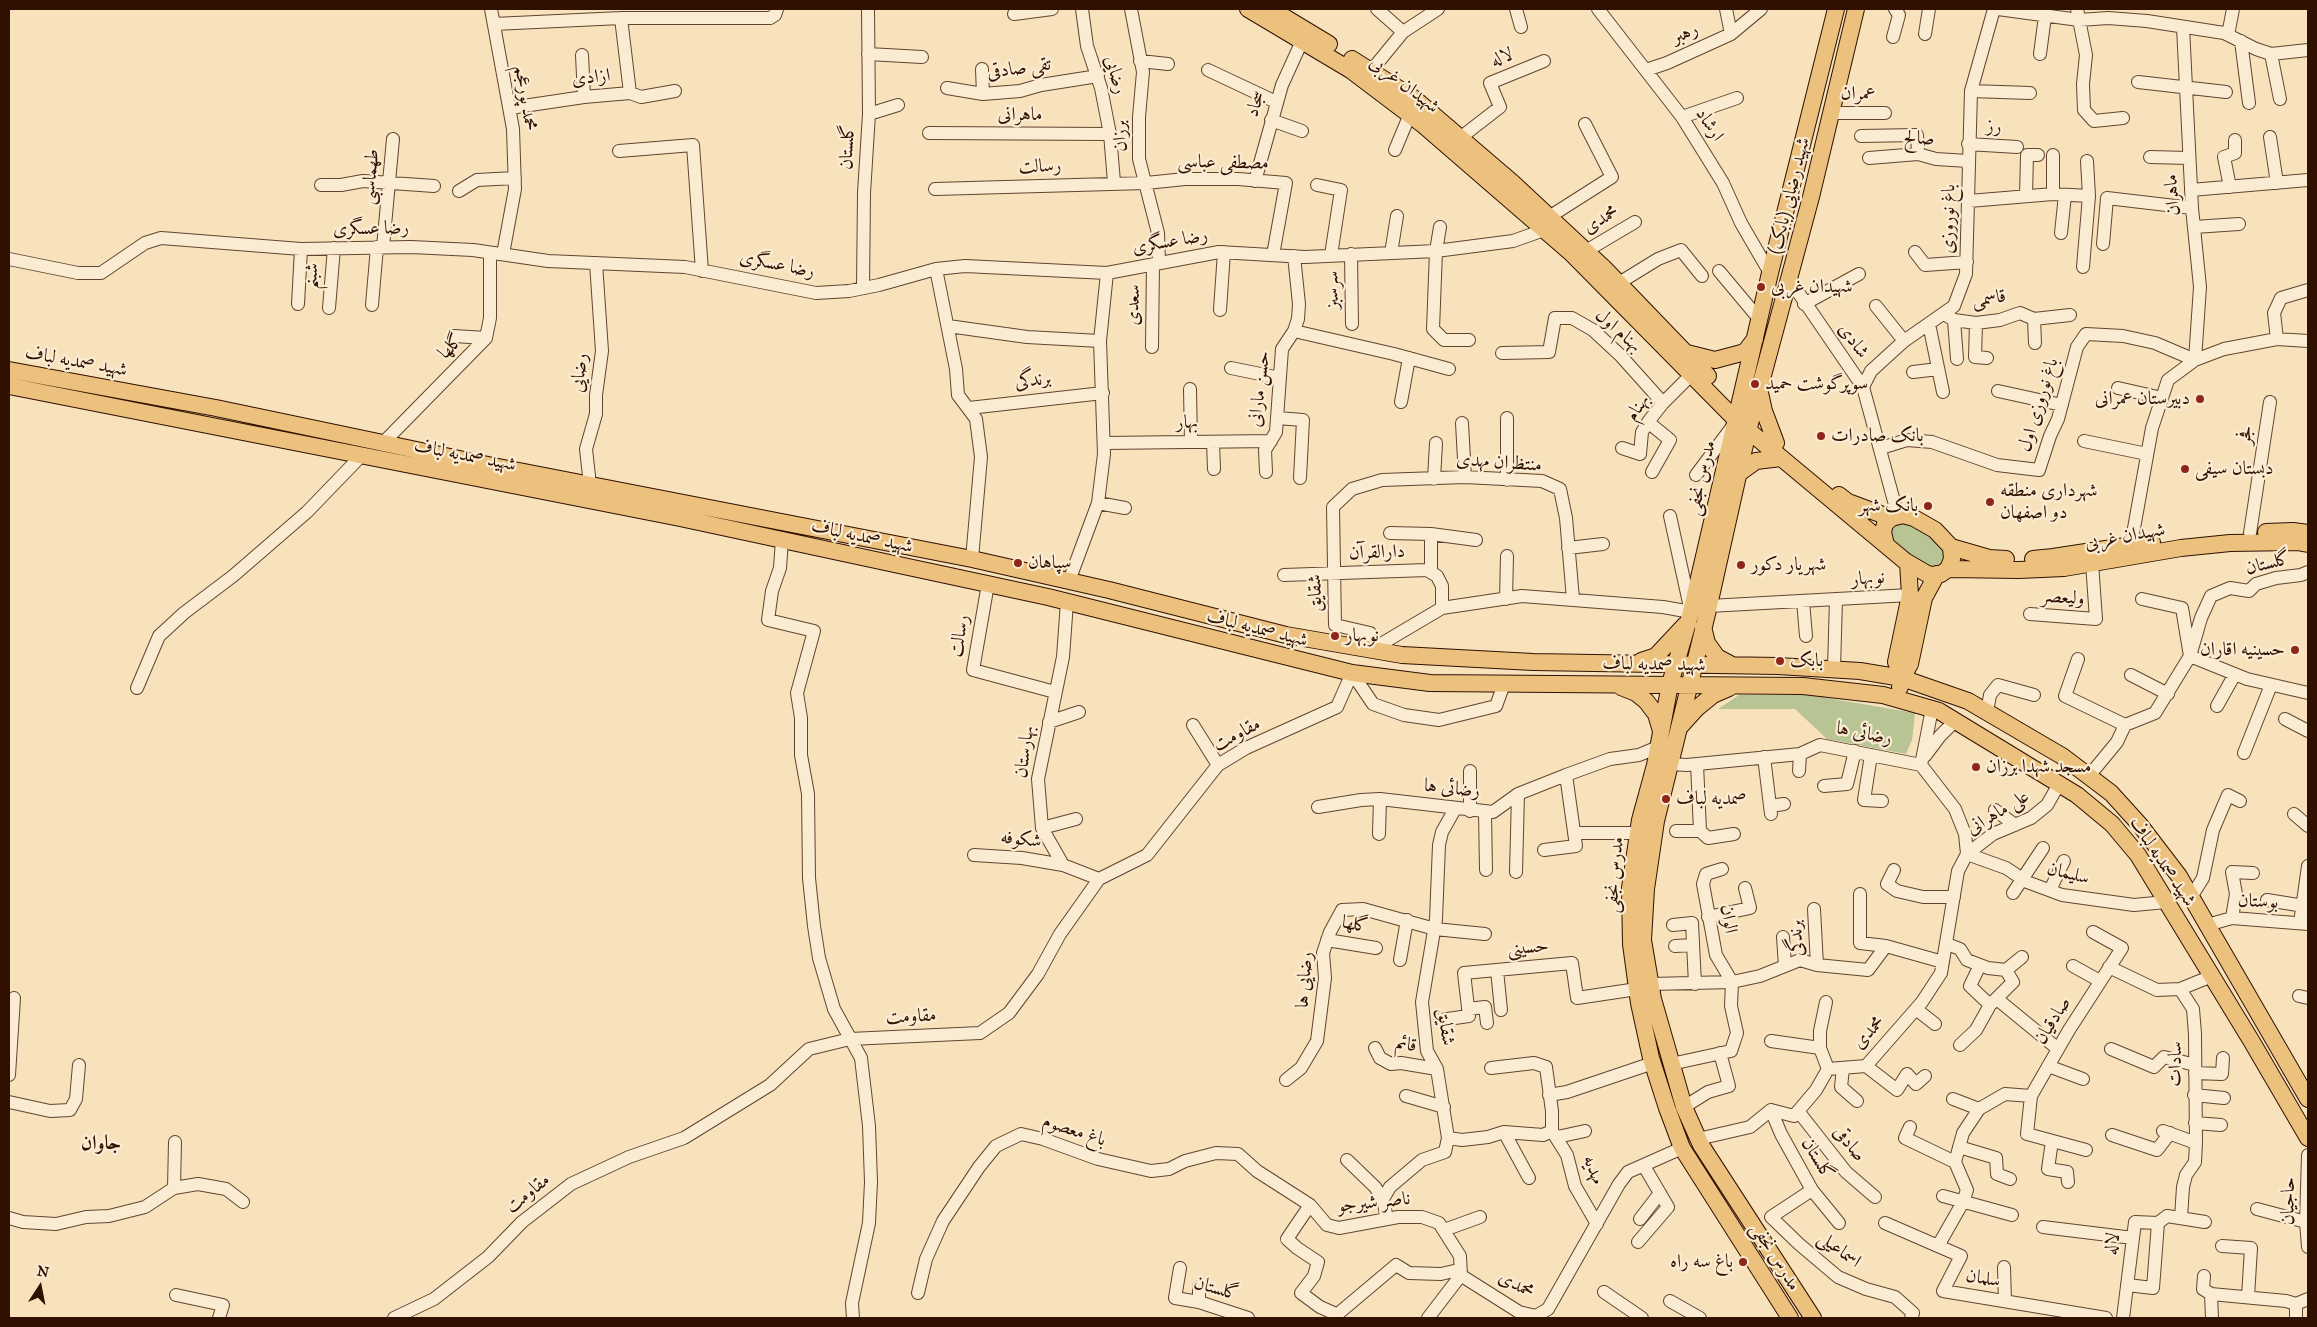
<!DOCTYPE html>
<meta charset="utf-8">
<style>
body{margin:0}
#map{position:relative;width:2317px;height:1327px;overflow:hidden;background:#f7e2bc;font-family:"IM FELL Great Primer",serif}
canvas{display:block}
.frame{position:absolute;inset:0;border:10px solid #301000;pointer-events:none}
.north{position:absolute;left:15px;top:1262px;width:50px;height:50px;-webkit-text-stroke:4px #faecd3;paint-order:stroke;rotate:11deg;font-size:14px;font-weight:700;line-height:20px;text-align:center;color:#301000}
.north::after{content:'';display:block;margin:auto;width:18px;height:22px;background:#301000;clip-path:polygon(50% 0,100% 100%,50% 72%,0 100%)}
</style>
<div id="map">
<canvas width="2317" height="1327"></canvas>
<div class="frame"></div>
<div class="north">N</div>
</div>
<script>
const g = document.querySelector('canvas').getContext('2d');
g.lineJoin = 'round';
function fill(path, color) { g.fillStyle = color; g.fill(path, 'evenodd'); }
const shape = rows => new Path2D(rows.map(r => 'M' + r).join(''));
function trace(path, color, width, dash) { g.strokeStyle = color; g.lineWidth = width; g.lineCap = dash ? 'butt' : 'round'; g.setLineDash(dash || []); g.stroke(path); }
function label(font, color, halo, rows, align = 'center') {
  g.font = font + ' "IM FELL Great Primer",Amiri,serif'; g.lineWidth = 4.5; g.setLineDash([]); g.textBaseline = 'middle'; g.strokeStyle = halo; g.fillStyle = color; for (const [text, x, y, turn = 0] of rows) {
    g.save(); g.translate(x, y); g.rotate((+turn || 0) * Math.PI / 180); g.textAlign = isNaN(turn) ? turn : align; if (halo) g.strokeText(text, 0, 0); g.fillText(text, 0, 0); g.restore();
  }
}
fill(shape([
 [1897,522,1910,522,1941,544,1947,551,1941,567,1928,570,1890,539,1891,529],
 [1739,695,1810,695,1915,713,1912,740,1906,754,1827,739,1795,709,1718,709]
]), '#b8c494');
const minor = shape([
 [491,9,513,129,515,189,503,254],
 [1082,9,1087,46,1101,88,1110,134,1114,182],
 [1131,9,1143,72,1139,117,1139,159,1158,233,1159,263],
 [1377,9,1403,32],
 [1516,9,1521,27],
 [1598,9,1682,117,1723,183,1741,223,1770,273],
 [1726,9,1731,34],
 [1998,9,2079,20,2108,18,2147,21,2224,33,2256,49,2271,54,2308,50],
 [2077,9,2086,55,2083,84,2084,110,2094,121,2123,118],
 [1014,14,1052,9],
 [621,18,630,93],
 [494,24,621,18,770,18,775,15,777,9],
 [1925,34,1929,9],
 [2228,35,2233,9],
 [1893,37,1899,15,1895,9],
 [2241,41,2249,103],
 [868,54,922,57],
 [2040,54,2045,16],
 [2271,54,2280,99],
 [582,55,584,97],
 [1140,61,1168,64],
 [982,69,983,94],
 [1208,70,1276,102],
 [1646,70,1667,63,1731,34,1761,9],
 [1371,71,1403,32,1438,9],
 [2138,82,2226,92],
 [947,88,983,94,1020,91,1041,85,1098,76],
 [1971,91,2030,93],
 [510,108,584,97,630,93,641,97,675,91],
 [1831,113,1885,113],
 [869,114,898,105],
 [1682,117,1737,98],
 [1271,120,1302,131],
 [929,133,1110,134],
 [1861,136,1917,135,1918,154],
 [2270,137,2277,183],
 [1460,138,1500,107,1490,83,1544,61],
 [1968,144,2017,147],
 [1395,150,1410,114],
 [619,151,693,145,702,271],
 [2150,157,2189,158],
 [1869,158,1918,154,1936,159,1968,161],
 [1255,181,1282,85,1302,41],
 [321,185,341,185,363,181,434,186],
 [1317,185,1341,190,1331,255],
 [2230,187,2224,157,2235,153,2235,140],
 [935,189,1146,183,1185,179,1238,179,1286,183,1273,255],
 [2191,190,2308,180],
 [459,191,477,180,515,178],
 [2053,194,2053,155],
 [2026,196,2027,155,2038,155],
 [1969,201,2053,194,2089,196],
 [1549,217,1612,177,1585,124],
 [1440,227,1436,251,1433,329,1444,340,1469,340],
 [2194,227,2239,224],
 [2061,233,2065,195],
 [2103,244,2107,198,2192,208],
 [383,247,393,139],
 [1586,251,1635,222],
 [1915,252,1925,265,1967,262],
 [1391,253,1397,216],
 [1351,254,1352,324],
 [9,259,78,273,101,273,145,243,161,238,301,249,411,247,473,250,548,261,685,267,816,293,849,291,879,285,936,269,965,266,1107,273,1219,252,1305,257,1436,251,1513,241,1544,230],
 [2083,267,2089,196,2087,161],
 [936,269,956,369,958,395,976,419,981,457,972,559],
 [1719,271,1760,320],
 [1789,279,1863,387,1898,516],
 [1619,283,1658,259,1681,250,1702,276],
 [863,288,864,193,869,114,868,9],
 [298,304,301,249],
 [1804,304,1859,274],
 [372,305,377,247],
 [1876,306,1904,341],
 [329,308,334,248],
 [1220,310,1224,252],
 [1944,314,1954,320,1976,323,2000,320,2020,313,2034,319,2070,315],
 [2034,319,2035,343],
 [1954,320,1957,359],
 [1976,323,1975,357,1987,358],
 [1929,324,1943,392],
 [948,326,1027,337,1100,341],
 [1294,331,1394,354,1449,369],
 [454,336,486,338],
 [2277,339,2274,313,2281,298,2308,290],
 [1152,347,1153,264],
 [1502,353,1549,352,1555,318,1572,318,1593,330,1620,355,1663,403],
 [1231,368,1280,378],
 [1913,372,1938,369],
 [1863,387,1871,371,1904,341,1954,306,1966,274,1971,91,1994,9],
 [2118,388,2162,398],
 [1190,389,1191,442],
 [1998,391,2062,405],
 [1401,402,1409,358],
 [969,408,1103,393],
 [1277,418,1303,420,1300,478],
 [1507,418,1507,480],
 [1648,422,1670,440,1652,472],
 [1462,423,1465,477],
 [2084,441,2147,454],
 [1213,442,1214,469],
 [383,443,486,338,490,318,490,253],
 [1104,443,1271,441],
 [1622,448,1640,454,1642,432,1648,422,1663,403,1692,374],
 [1881,448,1907,440,1932,442,1997,465,2039,470,2050,436,2058,419,2077,347,2086,334,2123,336,2155,343,2195,360,2200,287,2192,208,2183,27],
 [1266,472,1265,450,1276,432,1282,349,1294,331,1298,319,1299,304,1294,256],
 [1696,475,1732,427],
 [1434,479,1436,443],
 [590,485,586,449,596,414,596,395,602,351,596,263],
 [1098,503,1125,508],
 [1390,533,1431,534,1476,540],
 [2250,533,2270,402],
 [1431,534,1431,572],
 [782,540,780,568,772,591,768,620,814,631,797,693,801,718,801,755,808,794,809,878,814,926,819,958,834,1009,861,1058,869,1126,871,1182,869,1223,852,1303,853,1318],
 [2131,545,2152,428,2168,380,2195,360,2224,349,2277,339,2308,341],
 [1568,548,1603,544],
 [1284,575,1427,570,1437,576,1442,586,1442,608],
 [1069,581,1098,503,1104,454,1100,341,1107,273],
 [988,584,973,670,1055,692],
 [1506,599,1507,556],
 [1573,599,1566,518,1560,489,1542,481,1465,477,1382,480,1352,489,1333,507,1335,625,1370,633,1371,650,1442,608,1522,596,1663,607,1691,612,1670,516],
 [2142,599,2182,608,2190,656,2247,679,2308,693],
 [1803,601,1806,636],
 [1067,602,1063,657,1038,779,1042,828,1063,865,1099,879],
 [1709,606,1910,595],
 [2030,614,2096,619,2092,563],
 [2078,659,2065,696,2125,725],
 [1834,669,1836,599],
 [1352,673,1373,704,1404,715,1439,720,1496,706,1504,684],
 [2131,675,2168,694],
 [137,688,159,636,184,613,233,576,307,512,361,456],
 [2217,706,2235,674],
 [1987,712,1990,695,1998,685,2034,695],
 [2285,719,2308,731],
 [1049,722,1079,712],
 [1193,725,1218,765],
 [2244,753,2271,685],
 [1871,755,1864,800,1882,801],
 [1925,756,1940,736,1955,721],
 [1764,757,1771,814],
 [1669,764,1687,765,1800,754,1820,745,1921,765,1955,809,1965,834,1967,854,2006,868,2027,882,2062,895,2134,905,2166,902],
 [1697,764,1700,831],
 [1921,765,1932,709],
 [1470,771,1470,811],
 [1799,771,1800,754],
 [2089,776,2117,742,2125,725,2155,713,2190,656,2201,618,2211,596,2230,588,2249,591,2256,584,2276,578,2301,575,2308,572],
 [1824,786,1847,784,1855,751],
 [1770,806,1784,804],
 [1318,807,1361,800,1380,799,1493,812,1518,794,1566,775,1610,759,1639,755,1658,747],
 [1995,810,2015,825],
 [1485,812,1486,870],
 [2294,814,2308,826],
 [1042,828,1076,819],
 [1676,831,1700,831,1708,838,1734,834],
 [1574,833,1638,833],
 [1379,834,1380,799],
 [1544,850,1576,846,1566,775],
 [974,855,1022,858,1063,865],
 [1894,870,1887,884,1897,891,1923,897,1954,897],
 [1516,872,1518,794],
 [2050,890,2064,861],
 [2013,893,2043,848],
 [1860,894,1860,943,1886,946],
 [2191,897,2203,878,2213,830,2228,795,2240,801],
 [2267,900,2304,906],
 [1814,909,1817,965],
 [1708,917,1750,908,1745,888],
 [2232,918,2236,894,2232,872,2253,873],
 [2300,923,2308,866],
 [1673,925,1692,923,1695,984],
 [2207,925,2232,918,2308,924],
 [1783,937,1785,966],
 [1327,940,1376,948],
 [1947,944,1960,949,1967,960,1988,968,2006,970,2022,957],
 [1675,946,1693,945],
 [1400,960,1407,920],
 [1980,965,1970,986,1990,1005],
 [2073,966,2100,981],
 [2109,967,2157,990,2180,989,2212,976],
 [1497,970,1501,1010],
 [1651,984,1732,982,1760,976,1800,960,1817,965,1868,970,1886,946,1943,962],
 [2180,989,2193,1009,2195,1034,2196,1143,2195,1162,2186,1175,2183,1187,2181,1218],
 [2299,996,2308,998],
 [1997,999,2058,1049],
 [1826,1002,1820,1031,1820,1048,1828,1069],
 [1468,1009,1485,1007,1487,1023],
 [1916,1009,1935,1024],
 [1440,1020,1469,1016,1464,973,1572,963,1577,998,1637,989],
 [1771,1041,1820,1048],
 [1960,1045,1976,1030,1990,1005,2013,982,2006,970],
 [1375,1048,1380,1058,1391,1064,1401,1063,1437,1069],
 [2111,1049,2154,1067,2164,1057,2195,1065],
 [1671,1064,1731,1051,1737,1033,1731,1006,1732,982,1716,955,1703,884,1706,874,1722,869],
 [1866,1066,1897,1090,1907,1074,1916,1084,1925,1076],
 [2048,1066,2083,1079],
 [1843,1068,1841,1087,1857,1101],
 [2195,1073,2222,1074,2223,1058],
 [9,1075,14,998],
 [1286,1080,1301,1068,1317,1041,1325,978,1323,953,1330,932,1342,910,1363,909,1435,929,1485,934],
 [1549,1095,1567,1092,1653,1063],
 [2194,1095,2224,1098],
 [1406,1096,1444,1107],
 [1953,1099,1979,1109],
 [9,1102,50,1111,70,1110,76,1099,79,1065],
 [1684,1107,1708,1092,1729,1086,1720,1053],
 [1771,1110,1781,1134,1812,1190,1839,1223],
 [1798,1111,1846,1172,1875,1197],
 [2195,1123,2221,1125],
 [1910,1127,1905,1138,1955,1162],
 [1552,1131,1567,1155,1575,1186,1597,1224],
 [2163,1131,2196,1143],
 [1504,1132,1529,1178],
 [2112,1135,2157,1150,2170,1133],
 [1557,1137,1585,1131],
 [1448,1138,1462,1140,1488,1137,1504,1132,1543,1135,1552,1131,1552,1111,1546,1067,1534,1063,1491,1068],
 [1698,1139,1750,1127,1771,1110,1794,1116,1816,1090,1828,1069,1866,1066,1922,1002,1941,973,1958,871,1967,854,1993,834,2031,818,2047,805,2059,784],
 [2052,1141,2048,1169,2067,1172,2068,1182],
 [1959,1147,1996,1158,1997,1174,2010,1179],
 [2086,1150,2027,1134,2031,1096,2069,1030,2122,948,2093,932],
 [2308,1155,2306,1222,2308,1247],
 [1347,1160,1375,1187,1383,1199],
 [174,1188,175,1142],
 [1812,1190,1771,1217,1799,1244,1838,1277,1866,1289,1895,1297,1913,1313,1911,1318],
 [1943,1196,2012,1215],
 [1310,1205,1287,1239,1297,1248,1318,1262,1314,1276,1301,1293,1320,1307,1336,1314],
 [2257,1209,2306,1222],
 [9,1218,23,1222,56,1224,86,1217,109,1216,145,1207,174,1188,198,1184,226,1189,243,1202],
 [1387,1219,1383,1199,1390,1187,1422,1160,1445,1152,1448,1138,1437,1069,1427,1051,1422,1002,1436,919,1439,845,1442,832,1455,809],
 [1640,1219,1660,1193],
 [1885,1223,1961,1256,1943,1291,2106,1318],
 [2043,1227,2133,1238],
 [1444,1230,1480,1217],
 [1638,1242,1668,1207,1644,1166],
 [1938,1246,1963,1202,1967,1190,1955,1162,1963,1133,1979,1109,2005,1094,2031,1096],
 [2222,1246,2251,1248,2248,1297],
 [2004,1267,2005,1301],
 [1180,1268,1175,1298,1199,1302,1248,1318],
 [2204,1276,2203,1289,2211,1294,2286,1301,2296,1304],
 [2127,1285,2153,1288,2158,1223],
 [1604,1292,1642,1318],
 [918,1293,926,1259,943,1221,979,1167,996,1146,1021,1134,1043,1139,1098,1159,1151,1171,1169,1169,1185,1161,1216,1153,1238,1154,1257,1171,1310,1205,1327,1225,1339,1228,1398,1217,1422,1217,1439,1223,1460,1256,1461,1275,1428,1318],
 [2211,1294,2212,1318],
 [176,1295,223,1305,219,1318],
 [1670,1301,1700,1318],
 [1199,1302,1199,1287],
 [394,1318,434,1299,488,1257,522,1222,571,1184,629,1157,684,1138,770,1085,809,1049,850,1039,980,1033,1009,1013,1038,974,1060,934,1099,879,1147,855,1218,765,1246,748,1337,707,1352,673],
 [1333,1318,1396,1265,1409,1273,1441,1274,1454,1271,1519,1312,1536,1316,1548,1309,1619,1184,1628,1172,1682,1148],
 [2123,1318,2135,1222,2158,1223,2167,1216,2205,1222],
 [2296,1318,2296,1304,2308,1299]
]);
const major = shape([
 [1248,9,1352,71,1422,124,1571,253,1737,421,1905,561,1929,575,1941,574,1948,569,1952,559,1951,547,1935,530,1914,518,1903,515,1891,518,1885,524,1883,532,1886,545],
 [1271,9,1329,44],
 [1352,59,1415,99,1513,183,1604,268,1708,376],
 [1687,353,1715,360,1745,352,1755,339],
 [9,370,216,408,488,465,972,559,1109,590,1286,635,1402,655,1533,662,1778,666,1860,671,1902,678,1968,701,2062,756,2111,793,2140,825,2179,876,2308,1099],
 [9,386,680,518,1048,597,1352,673,1430,683,1803,686,1883,695,1939,711,2077,795,2112,824,2138,855,2252,1042,2308,1138],
 [1760,393,1764,411,1776,443],
 [1738,474,1756,461,1781,458],
 [1839,495,1848,502,1891,518],
 [2266,532,2293,531,2308,533],
 [1951,547,1989,558,2006,559],
 [2033,559,2053,557,2152,542],
 [1948,569,2019,570,2064,568,2181,548,2230,543,2297,542,2308,544],
 [1703,627,1707,643,1717,657,1732,665],
 [1641,661,1656,656,1685,625],
 [1902,678,1896,662,1910,595,1908,563],
 [1621,687,1636,693,1646,701,1656,714,1661,731],
 [1900,687,1902,678,1910,664,1924,598,1937,574],
 [1679,728,1697,708,1713,695,1729,688],
 [1790,1318,1682,1148,1667,1108,1651,1058,1639,1003,1631,944,1630,888,1640,820,1655,765,1670,684,1691,612,1770,273,1836,9],
 [1813,1318,1701,1145,1684,1107,1653,999,1643,940,1646,889,1656,821,1707,614,1748,431,1811,197,1856,9]
]);
trace(minor, '#62442f', 14);
trace(major, '#301000', 18);
trace(minor, '#faecd3', 12);
trace(major, '#ecc17e', 16);
for (const [x, y, r, color] of [
 [1761,287,5,"#8f2418"],
 [1755,384,5,"#8f2418"],
 [2200,399,5,"#8f2418"],
 [1821,436,5,"#8f2418"],
 [2185,469,5,"#8f2418"],
 [1990,502,5,"#8f2418"],
 [1928,506,5,"#8f2418"],
 [1018,563,5,"#8f2418"],
 [1741,565,5,"#8f2418"],
 [1335,636,5,"#8f2418"],
 [2295,650,5,"#8f2418"],
 [1780,661,5,"#8f2418"],
 [1976,767,5,"#8f2418"],
 [1666,799,5,"#8f2418"],
 [1743,1262,5,"#8f2418"]
]) { const dot = new Path2D(); dot.arc(x, y, r, 0, 2 * Math.PI); g.fillStyle = color; g.fill(dot); trace(dot, '#faecd3', 2); }
label('19px', '#301000', '#faecd3', [
 ["رهبر",1685,34,-24],
 ["لاله",1502,58,-22],
 ["تقی صادقی",1019,69,-8],
 ["رضایی",1115,75,74],
 ["ازادی",591,78,-6],
 ["شهیدان غربی",1404,85,37],
 ["عمران",1858,94],
 ["محمد پورعجم",525,98,81],
 ["سجاد",1256,104,-73],
 ["ماهرانی",1020,115],
 ["ارشاد",1709,125,57],
 ["رز",1994,127,4],
 ["برزان",1121,136,-91],
 ["صالح",1919,139,3],
 ["گلستان",848,147,-87],
 ["مصطفی عباسی",1223,163,1],
 ["رسالت",1040,167,-2],
 ["طهماسبی",371,177,-85],
 ["ماهران",2173,195,-94],
 ["شهید رضایی (بابک)",1790,196,-76],
 ["باغ نوروزی",1949,219,-89],
 ["محمدی",1601,220,-31],
 ["رضا عسگری",371,229,-1],
 ["رضا عسگری",1170,242,-10],
 ["رضا عسگری",777,265,11],
 ["شبنم",312,276,-85],
 ["سرسبز",1333,290,-91],
 ["قاسمی",1989,299,-8],
 ["سعدی",1134,305,-89],
 ["بهنام اول",1618,331,41],
 ["شادی",1853,341,54],
 ["گلها",451,347,-46],
 ["شهید صمدیه لباف",76,362,10],
 ["رضایی",580,373,-84],
 ["برندگی",1033,381,-7],
 ["حسن مارانی",1260,389,-83],
 ["باغ نوروزی اول",2039,405,-73],
 ["بهنام",1638,408,-57],
 ["بهار",1187,423,-1],
 ["فجر",2246,435,-82],
 ["شهید صمدیه لباف",465,456,11],
 ["منتظران مهدی",1499,463,4],
 ["مدرس نجفی",1702,478,-77],
 ["شهید صمدیه لباف",862,537,12],
 ["شهیدان غربی",2125,537,-10],
 ["دارالقرآن",1377,553,-2],
 ["گلستان",2268,564,-14],
 ["نوبهار",1868,579,-4],
 ["شقایق",1316,593,-91],
 ["ولیعصر",2063,598,4],
 ["شهید صمدیه لباف",1257,629,14],
 ["رسالت",960,636,-80],
 ["شهید صمدیه لباف",1654,665,1],
 ["رضائی ها",1864,734,11],
 ["مقاومت",1237,735,-28],
 ["بهارستان",1025,752,-82],
 ["رضائی ها",1452,789,6],
 ["علی ماهرانی",1998,813,-31],
 ["شکوفه",1021,840,6],
 ["شهید صمدیه لباف",2162,862,56],
 ["سلیمان",2068,874,14],
 ["مدرس نجفی",1615,875,-85],
 ["بوستان",2258,902,3],
 ["الوان",1728,919,81],
 ["گلها",1355,925,10],
 ["برندگی",1797,938,-93],
 ["حسینی",1528,948,-5],
 ["رضایی ها",1305,980,-86],
 ["مقاومت",911,1017,-3],
 ["صادقیان",2053,1021,-58],
 ["شقایق",1445,1027,82],
 ["محمدی",1869,1033,-47],
 ["قائم",1406,1045,11],
 ["سادات",2176,1064,-89],
 ["باغ معصوم",1074,1131,18],
 ["صادقی",1849,1144,51],
 ["گلستان",1817,1159,59],
 ["مهدیه",1593,1170,69],
 ["مقاومت",528,1194,-39],
 ["حاجیان",2289,1201,-89],
 ["ناصر شیرجو",1374,1203,-6],
 ["لاله",2113,1244,-83],
 ["اسماعیلی",1839,1250,36],
 ["مدرس نجفی",1775,1257,58],
 ["سلمان",1983,1279,10],
 ["محمدی",1516,1285,28],
 ["گلستان",1216,1289,16]
]);
label('19px', '#301000', '#faecd3', [
 ["شهیدان غربی",1771,287],
 ["سوپرگوشت حمید",1765,384],
 ["دبیرستان عمرانی",2190,399,"right"],
 ["بانک صادرات",1831,436],
 ["دبستان سیفی",2195,469],
 ["شهرداری منطقه",2000,491],
 ["دو اصفهان",2000,513],
 ["بانک شهر",1918,506,"right"],
 ["سپاهان",1028,563],
 ["شهریار دکور",1751,565],
 ["نوبهار",1345,636],
 ["حسینیه اقاران",2285,650,"right"],
 ["بابک",1790,661],
 ["مسجد شهدا برزان",1986,767],
 ["صمدیه لباف",1676,799],
 ["باغ سه راه",1733,1262,"right"]
], 'left');
label('bold 20px', '#301000', '#faecd3', [
 ["جاوان",101,1144]
]);
</script>
